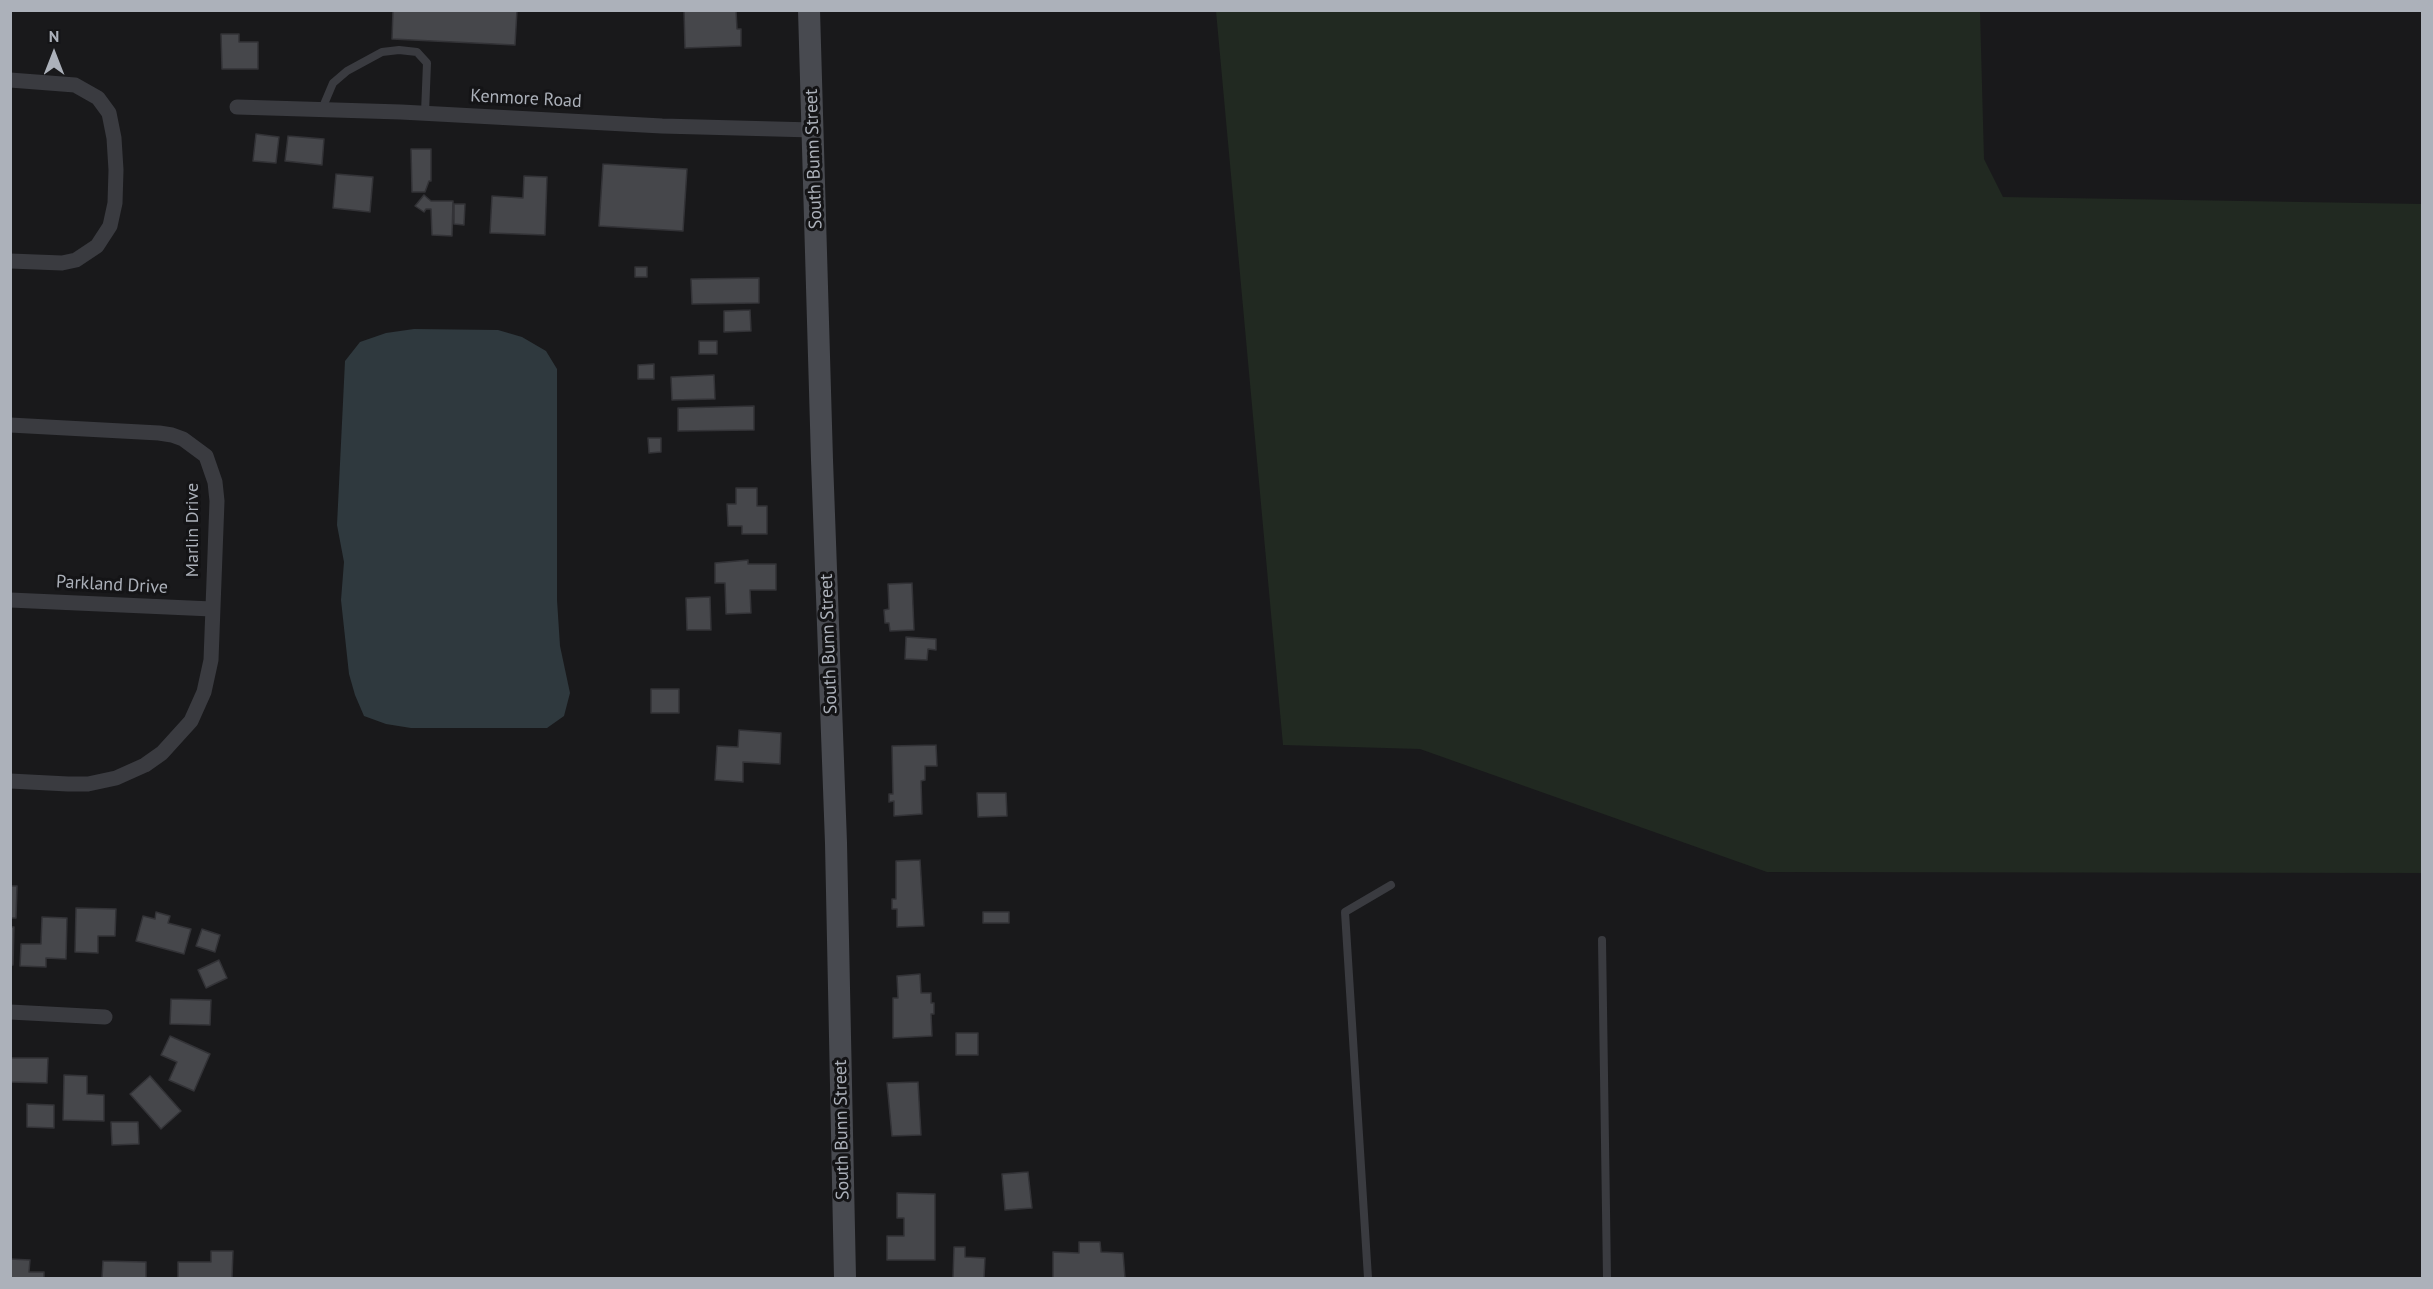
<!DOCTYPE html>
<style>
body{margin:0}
#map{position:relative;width:2433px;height:1289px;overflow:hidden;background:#19191b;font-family:"PT Sans",sans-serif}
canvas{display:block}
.frame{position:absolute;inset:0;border:12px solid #acb1ba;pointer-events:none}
.north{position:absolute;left:24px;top:24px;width:60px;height:60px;-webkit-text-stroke:4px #141416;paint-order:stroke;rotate:0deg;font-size:16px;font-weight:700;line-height:24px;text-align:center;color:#acb1ba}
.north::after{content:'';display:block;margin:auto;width:21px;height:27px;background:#acb1ba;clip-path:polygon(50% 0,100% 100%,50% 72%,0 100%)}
</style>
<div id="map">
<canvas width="2433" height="1289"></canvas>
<div class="frame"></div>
<div class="north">N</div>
</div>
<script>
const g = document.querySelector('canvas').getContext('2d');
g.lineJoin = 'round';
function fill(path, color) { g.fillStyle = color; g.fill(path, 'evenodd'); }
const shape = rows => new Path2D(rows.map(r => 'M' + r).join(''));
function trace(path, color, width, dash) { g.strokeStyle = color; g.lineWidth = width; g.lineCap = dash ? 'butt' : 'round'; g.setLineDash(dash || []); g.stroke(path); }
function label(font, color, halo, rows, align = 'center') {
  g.font = font + ' "PT Sans",sans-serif'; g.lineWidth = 6; g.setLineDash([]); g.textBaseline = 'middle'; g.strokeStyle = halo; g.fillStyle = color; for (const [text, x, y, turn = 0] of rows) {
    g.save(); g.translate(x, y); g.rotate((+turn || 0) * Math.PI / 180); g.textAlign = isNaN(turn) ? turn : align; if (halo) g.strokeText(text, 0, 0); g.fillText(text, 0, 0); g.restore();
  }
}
fill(shape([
 [1216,11,1980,11,1984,159,2003,197,2422,204,2422,873,1767,872,1420,749,1283,745]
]), '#212921');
fill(shape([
 [414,329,498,330,522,337,546,351,557,369,557,600,560,646,570,693,564,716,547,728,411,728,386,724,364,716,355,695,349,674,341,600,344,562,337,525,345,361,360,342,386,333]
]), '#2f393e');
const building = shape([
 [393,10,517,10,515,45,392,39,393,10],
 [684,10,736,10,737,29,741,29,741,46,685,48,684,10],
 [221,34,239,34,239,42,258,42,258,69,222,69,221,34],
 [256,134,279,137,276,163,253,161,256,134],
 [288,136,324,139,322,165,285,161,288,136],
 [411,149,431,149,431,181,429,181,425,192,412,192,411,149],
 [603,164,687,169,683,231,599,226,603,164],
 [336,174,373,177,370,212,333,208,336,174],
 [524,176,547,177,545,235,490,233,492,196,523,198,524,176],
 [424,195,431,201,453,201,452,236,432,235,431,209,426,209,424,212,415,206,424,195],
 [454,204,465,204,464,225,454,224,454,204],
 [635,267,647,267,647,277,635,277,635,267],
 [759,278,759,303,692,304,691,279,759,278],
 [750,310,751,331,724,332,724,311,750,310],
 [699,341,717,341,717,354,699,354,699,341],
 [654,364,654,379,638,379,638,365,654,364],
 [714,375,715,399,672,400,671,377,714,375],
 [754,406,754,430,678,431,678,408,754,406],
 [648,438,661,438,661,452,649,453,648,438],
 [736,488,757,488,757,506,767,506,767,534,742,534,742,526,728,526,727,504,736,504,736,488],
 [748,560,748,564,776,564,776,590,750,590,751,613,726,614,725,583,715,583,715,563,748,560],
 [912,583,914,630,890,631,889,623,885,623,884,610,889,609,888,584,912,583],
 [710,597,711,630,687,630,686,598,710,597],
 [906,637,936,639,936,650,928,649,927,660,905,659,906,637],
 [651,689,679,689,679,713,651,713,651,689],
 [739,730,781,733,780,764,743,762,743,782,715,780,717,746,738,747,739,730],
 [936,745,937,766,925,766,925,780,921,781,922,814,894,816,894,801,889,802,889,794,893,794,892,746,936,745],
 [977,793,1006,793,1007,816,978,817,977,793],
 [920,860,924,926,897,927,897,909,892,909,892,899,896,899,896,861,920,860],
 [10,886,17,886,16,918,10,918,10,886],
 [76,908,116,909,115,936,98,936,98,953,75,952,76,908],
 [156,912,170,916,168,923,191,929,184,954,136,941,143,916,155,919,156,912],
 [983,912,1009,912,1009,923,983,923,983,912],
 [42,917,67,918,66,959,46,958,46,967,20,966,21,944,41,944,42,917],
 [10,927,14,927,13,965,10,965,10,927],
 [202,929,220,935,215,952,196,946,202,929],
 [219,960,227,978,206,988,198,970,219,960],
 [920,974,921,993,931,993,931,1003,934,1003,934,1014,931,1014,932,1036,893,1038,893,998,898,998,897,976,920,974],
 [171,999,211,1000,210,1025,170,1024,171,999],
 [956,1033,978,1033,978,1055,956,1055,956,1033],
 [170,1036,210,1054,194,1091,169,1080,177,1062,161,1055,170,1036],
 [10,1058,48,1058,47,1083,10,1082,10,1058],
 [64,1075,87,1076,87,1094,104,1095,104,1121,63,1120,64,1075],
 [150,1076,181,1111,161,1129,130,1094,150,1076],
 [918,1082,921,1135,892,1136,887,1083,918,1082],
 [27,1104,54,1105,54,1128,27,1127,27,1104],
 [111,1122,138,1122,139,1144,112,1145,111,1122],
 [1028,1172,1032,1208,1005,1210,1002,1174,1028,1172],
 [897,1193,935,1194,935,1260,887,1260,887,1236,904,1236,904,1218,897,1218,897,1193],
 [1079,1242,1100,1242,1101,1252,1123,1253,1125,1278,1053,1278,1053,1252,1079,1253,1079,1242],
 [954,1247,965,1247,965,1257,985,1258,984,1278,953,1278,954,1247],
 [211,1251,233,1251,232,1278,178,1278,178,1262,211,1262,211,1251],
 [10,1259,30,1260,29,1272,44,1272,44,1278,10,1278,10,1259],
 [103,1261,146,1262,146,1278,102,1278,103,1261]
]);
fill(building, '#46474b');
trace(building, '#333337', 1.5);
trace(shape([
 [322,109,333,83,347,71,382,52,399,50,417,52,427,63,425,113],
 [1602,940,1607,1278],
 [1368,1278,1345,912,1391,885]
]), '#3a3b40', 8);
trace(shape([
 [10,80,75,85,98,98,109,113,114,138,116,170,115,203,110,226,97,246,76,260,62,263,10,261],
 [237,107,401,112,662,126,813,130],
 [10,425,159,433,172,435,183,439,206,456,215,482,217,501,211,660,204,692,191,721,162,753,145,765,116,778,88,784,68,784,10,781],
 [10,600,212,609],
 [10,1012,105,1017]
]), '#3a3b40', 15);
trace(shape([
 [809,10,822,460,836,843,845,1278]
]), '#484a50', 22);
label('18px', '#acb1ba', '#141416', [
 ["Kenmore Road",526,99,3],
 ["South Bunn Street",814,159,-92],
 ["Marlin Drive",193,530,-90],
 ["Parkland Drive",112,585,3],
 ["South Bunn Street",829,644,-92],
 ["South Bunn Street",842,1130,-91]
]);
</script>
